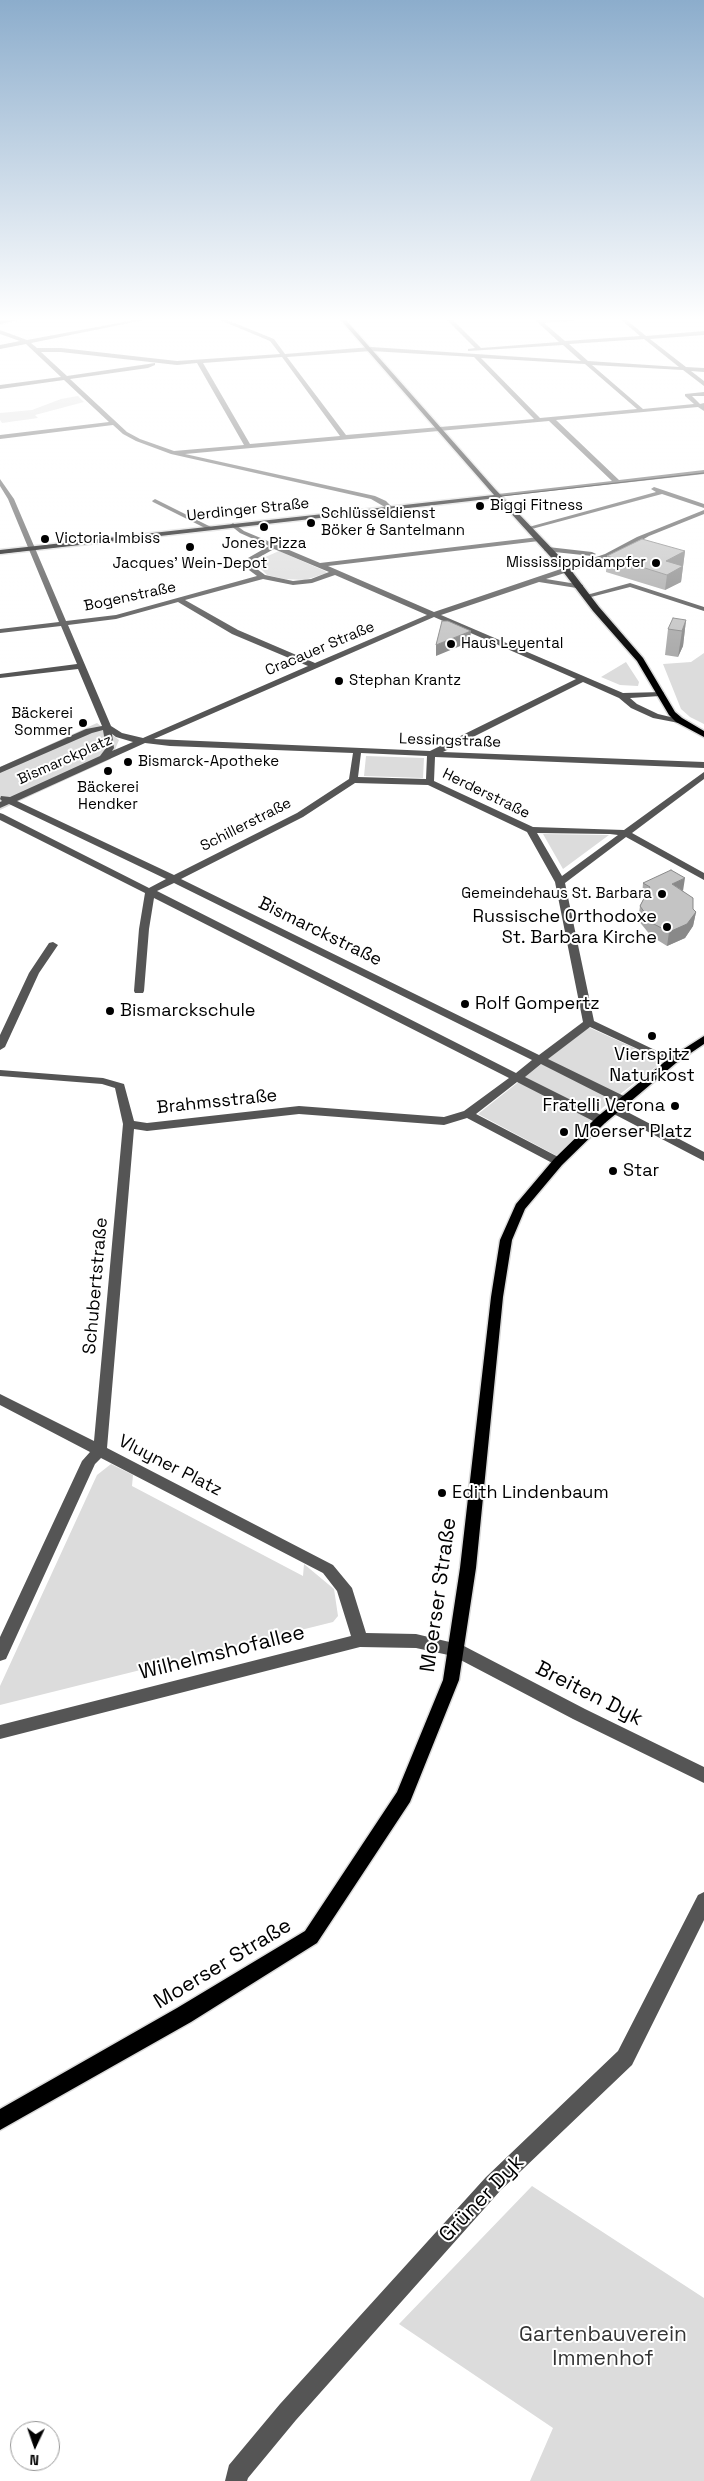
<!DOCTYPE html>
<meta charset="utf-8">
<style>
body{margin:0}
#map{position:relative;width:704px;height:2481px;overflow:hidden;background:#fff;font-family:"Space Grotesk",sans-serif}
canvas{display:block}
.north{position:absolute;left:10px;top:2421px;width:50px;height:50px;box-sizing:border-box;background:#fff;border:1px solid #999;border-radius:50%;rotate:183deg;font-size:14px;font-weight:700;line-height:20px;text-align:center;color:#000}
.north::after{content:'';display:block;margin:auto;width:18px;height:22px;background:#000;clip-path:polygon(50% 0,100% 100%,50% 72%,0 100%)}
</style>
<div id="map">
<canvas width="704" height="2481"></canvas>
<div class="north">N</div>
</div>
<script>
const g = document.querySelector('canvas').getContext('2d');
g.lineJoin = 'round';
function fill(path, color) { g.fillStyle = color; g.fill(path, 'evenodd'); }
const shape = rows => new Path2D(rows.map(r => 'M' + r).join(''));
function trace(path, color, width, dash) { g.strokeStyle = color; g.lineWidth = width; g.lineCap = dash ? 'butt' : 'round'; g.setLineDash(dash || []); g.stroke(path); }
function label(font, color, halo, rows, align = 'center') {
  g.font = font + ' "Space Grotesk",sans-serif'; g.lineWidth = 4; g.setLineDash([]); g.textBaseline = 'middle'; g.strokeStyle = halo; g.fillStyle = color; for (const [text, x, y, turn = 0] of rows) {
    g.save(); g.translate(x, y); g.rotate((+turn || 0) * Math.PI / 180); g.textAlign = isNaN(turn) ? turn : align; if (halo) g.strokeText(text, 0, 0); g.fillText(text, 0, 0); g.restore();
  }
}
fill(shape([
 [78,396,84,402,35,415,38,418,2,423,0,420,0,413,32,410,61,399],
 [279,551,325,571,327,573,305,580,284,579,267,575,259,567,261,559],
 [704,653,704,724,690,717,681,709,663,664,691,662],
 [626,662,639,682,638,686,620,685,601,677],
 [97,723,119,740,111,759,0,810,0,767],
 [366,756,424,758,423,778,364,776],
 [543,834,609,835,563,869],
 [588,1027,663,1061,602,1108,557,1156,478,1114],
 [111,1464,133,1475,132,1486,303,1576,304,1564,334,1589,338,1616,333,1622,0,1705,0,1686,97,1475],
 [532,2186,704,2298,704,2481,530,2481,553,2428,399,2324]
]), '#dcdcdc');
const major = shape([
 [16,318,26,318,0,324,0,320,16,318],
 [339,318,344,318,495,489,564,561,599,607,643,658,675,712,682,718,704,731,704,737,676,722,669,715,637,661,593,611,558,565,497,498,0,554,0,550,494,495,339,318],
 [704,1036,704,1044,676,1063,605,1123,562,1165,525,1209,512,1240,503,1297,476,1568,459,1680,410,1802,317,1943,191,2022,0,2130,0,2109,177,2008,305,1931,397,1792,443,1680,460,1568,491,1297,500,1240,516,1204,554,1159,597,1117,668,1059,704,1036]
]);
trace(major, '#dbdbdb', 3);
fill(shape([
 [145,318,154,318,31,343,37,348,61,348,177,361,280,354,270,341,215,318,222,318,274,339,285,354,371,347,581,361,563,345,468,351,468,349,475,348,445,318,451,318,481,348,559,342,533,318,538,318,541,320,604,318,544,323,565,341,640,336,619,318,624,318,646,336,704,331,704,335,650,339,686,367,704,368,704,372,691,371,704,381,704,386,683,370,592,365,643,409,694,404,685,396,685,394,704,392,704,396,692,396,700,404,704,403,704,411,698,407,556,420,619,480,704,470,704,474,496,497,495,496,498,494,612,481,549,421,185,454,375,496,386,501,393,508,390,510,371,499,171,454,136,441,123,434,113,425,0,439,0,435,109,422,64,380,0,389,0,385,61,377,26,344,0,349,0,345,20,341,0,334,0,330,27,340,145,318],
 [644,339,679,367,588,361,569,344,644,339],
 [371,351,474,357,534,419,346,435,287,357,371,351],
 [41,352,61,352,177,365,197,363,244,445,174,451,140,439,127,432,70,379,148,368,155,365,155,363,67,376,41,352],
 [282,357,340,436,250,444,203,363,282,357],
 [481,358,585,364,637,409,540,418,481,358],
 [0,479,14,499,66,621,116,615,257,576,249,570,248,558,269,546,240,533,230,525,233,523,244,531,320,563,539,537,542,539,539,541,328,566,434,612,605,554,637,537,704,510,704,514,649,536,611,558,546,579,583,585,583,589,539,582,441,615,623,693,663,692,664,694,660,696,630,698,637,704,658,714,683,720,679,723,653,718,631,708,619,698,583,682,443,752,704,762,704,768,435,757,434,781,533,827,624,830,704,772,704,779,632,833,704,873,704,880,626,837,565,883,594,1021,678,1061,672,1064,668,1063,590,1027,548,1059,628,1098,630,1101,628,1104,620,1104,541,1064,525,1077,605,1117,607,1120,605,1123,597,1123,517,1082,476,1114,562,1159,564,1162,558,1166,467,1118,444,1125,299,1114,147,1131,134,1129,107,1448,333,1565,352,1588,366,1633,416,1634,462,1645,585,1709,704,1767,704,1783,573,1719,453,1656,416,1648,360,1647,0,1739,0,1725,351,1636,337,1591,323,1573,101,1458,95,1464,6,1659,0,1661,0,1637,82,1461,90,1452,0,1405,0,1394,94,1441,123,1124,115,1088,102,1084,0,1076,0,1070,103,1078,124,1084,134,1121,147,1123,299,1106,444,1117,464,1111,509,1078,154,898,149,929,144,991,143,993,135,993,134,991,139,929,145,893,0,820,0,813,3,814,149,888,166,879,9,804,0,808,0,802,2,801,0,799,1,796,10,797,100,756,106,748,103,730,92,733,0,773,0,767,86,729,102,726,78,669,0,678,0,674,77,664,61,626,0,633,0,629,59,622,8,499,0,486,0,479],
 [274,549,329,572,311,579,293,581,265,575,257,569,256,559,274,549],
 [335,575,427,615,315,663,238,630,185,600,263,579,293,585,312,583,335,575],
 [178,602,232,634,308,666,143,738,122,733,111,726,68,625,116,619,178,602],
 [434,617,576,679,430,751,154,739,434,617],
 [112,734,116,737,133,742,112,751,114,748,112,734],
 [145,743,170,746,353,753,349,779,297,813,174,875,17,801,145,743],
 [361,753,427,756,426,779,358,777,361,753],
 [355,783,428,785,527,832,555,882,583,1022,539,1055,181,879,303,817,355,783],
 [537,833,610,834,618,835,562,876,537,833],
 [174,883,532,1060,516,1073,157,891,174,883],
 [654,487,704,504,704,508,662,494,528,530,525,528,656,492,651,489,654,487],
 [155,499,211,527,212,528,207,529,153,502,152,501,155,499],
 [548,547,592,552,596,554,592,556,545,551,544,549,548,547],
 [630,583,704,607,704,611,630,587,587,598,583,596,630,583],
 [53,942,58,945,39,973,5,1047,0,1050,0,1035,29,973,49,943,53,942],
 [614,1105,704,1152,704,1161,610,1112,608,1109,610,1106,614,1105],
 [704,1892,704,1920,632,2065,500,2191,296,2420,248,2478,247,2481,225,2481,229,2465,280,2404,486,2177,618,2051,698,1895,704,1892]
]), '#555');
fill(major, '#000');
trace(shape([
 [0,322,25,318],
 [0,553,704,473]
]), '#000', 1);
fill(shape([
 [685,551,681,582,665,590,606,572,607,556],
 [686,620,683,646,678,657,665,655,668,629],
 [643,883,683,891,693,909,696,912,693,926,685,938,667,946,651,936,638,920,640,906,644,898,642,897]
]), '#a9a9a9');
fill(shape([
 [685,551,681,582,665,590,667,575,666,561],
 [686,620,683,646,678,657,682,631],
 [471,631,470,642,436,656,436,645],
 [685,878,683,891,672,884],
 [696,912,693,926,685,938,667,946,669,932]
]), '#898989');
const building = shape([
 [642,539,685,551,666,561,683,566,667,575,607,556,642,539],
 [673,618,686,620,682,631,668,629,673,618],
 [442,621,448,621,471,631,436,645,442,621],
 [671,870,685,878,672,884,693,898,693,909,696,912,687,924,669,932,652,923,640,906,650,887,643,883,671,870]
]);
fill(building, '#c4c4c4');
trace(building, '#898989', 1);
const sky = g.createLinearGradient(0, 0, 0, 665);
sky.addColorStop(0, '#8cadcc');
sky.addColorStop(0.48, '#fff');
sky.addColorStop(1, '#ffffff00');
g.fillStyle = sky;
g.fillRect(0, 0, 704, 665);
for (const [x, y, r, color] of [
 [480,506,5,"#000"],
 [311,523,5,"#000"],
 [264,527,5,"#000"],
 [45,539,5,"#000"],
 [190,547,5,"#000"],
 [656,563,5,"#000"],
 [451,644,5,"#000"],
 [339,681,5,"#000"],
 [83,723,5,"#000"],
 [128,762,5,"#000"],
 [108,771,5,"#000"],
 [662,894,5,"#000"],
 [667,927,5,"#000"],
 [465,1004,5,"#000"],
 [110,1011,5,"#000"],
 [652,1036,5,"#000"],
 [675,1106,5,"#000"],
 [564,1132,5,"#000"],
 [613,1171,5,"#000"],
 [442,1493,5,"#000"]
]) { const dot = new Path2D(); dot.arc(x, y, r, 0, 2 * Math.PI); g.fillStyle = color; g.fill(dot); trace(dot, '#fff', 2); }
label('15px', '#000', '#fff', [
 ["Biggi Fitness",490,506],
 ["Schlüsseldienst",321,514],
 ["Böker & Santelmann",321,531],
 ["Victoria Imbiss",55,539],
 ["Jones Pizza",264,544,"center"],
 ["Mississippidampfer",646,563,"right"],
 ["Jacques’ Wein-Depot",190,564,"center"],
 ["Haus Leyental",461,644],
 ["Stephan Krantz",349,681],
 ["Bäckerei",73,714,"right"],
 ["Sommer",73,731,"right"],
 ["Bismarck-Apotheke",138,762],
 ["Bäckerei",108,788,"center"],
 ["Hendker",108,805,"center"],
 ["Gemeindehaus St. Barbara",652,894,"right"]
], 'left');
label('15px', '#000', '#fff', [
 ["Uerdinger Straße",248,510,-6],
 ["Bogenstraße",130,597,-12],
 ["Cracauer Straße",320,649,-23],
 ["Lessingstraße",450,741,2],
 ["Bismarckplatz",65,760,-24],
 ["Herderstraße",486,794,26],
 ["Schillerstraße",246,825,-27]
]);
label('18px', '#000', '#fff', [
 ["Russische Orthodoxe",657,917,"right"],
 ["St. Barbara Kirche",657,938,"right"],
 ["Rolf Gompertz",475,1004],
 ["Bismarckschule",120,1011],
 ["Vierspitz",652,1055,"center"],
 ["Naturkost",652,1076,"center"],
 ["Fratelli Verona",665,1106,"right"],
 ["Moerser Platz",574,1132],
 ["Star",623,1171],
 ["Edith Lindenbaum",452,1493]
], 'left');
label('18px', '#000', '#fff', [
 ["Bismarckstraße",320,932,26],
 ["Brahmsstraße",217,1102,-6],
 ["Schubertstraße",96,1286,-85],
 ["Vluyner Platz",170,1466,27]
]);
label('21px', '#000', '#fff', [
 ["Moerser Straße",439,1595,-82],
 ["Wilhelmshofallee",222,1653,-14],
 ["Breiten Dyk",589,1694,27],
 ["Moerser Straße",223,1964,-31],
 ["Grüner Dyk",482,2199,-46]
]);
label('21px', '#333', '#fff', [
 ["Gartenbauverein",603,2335],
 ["Immenhof",603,2359]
]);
</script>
